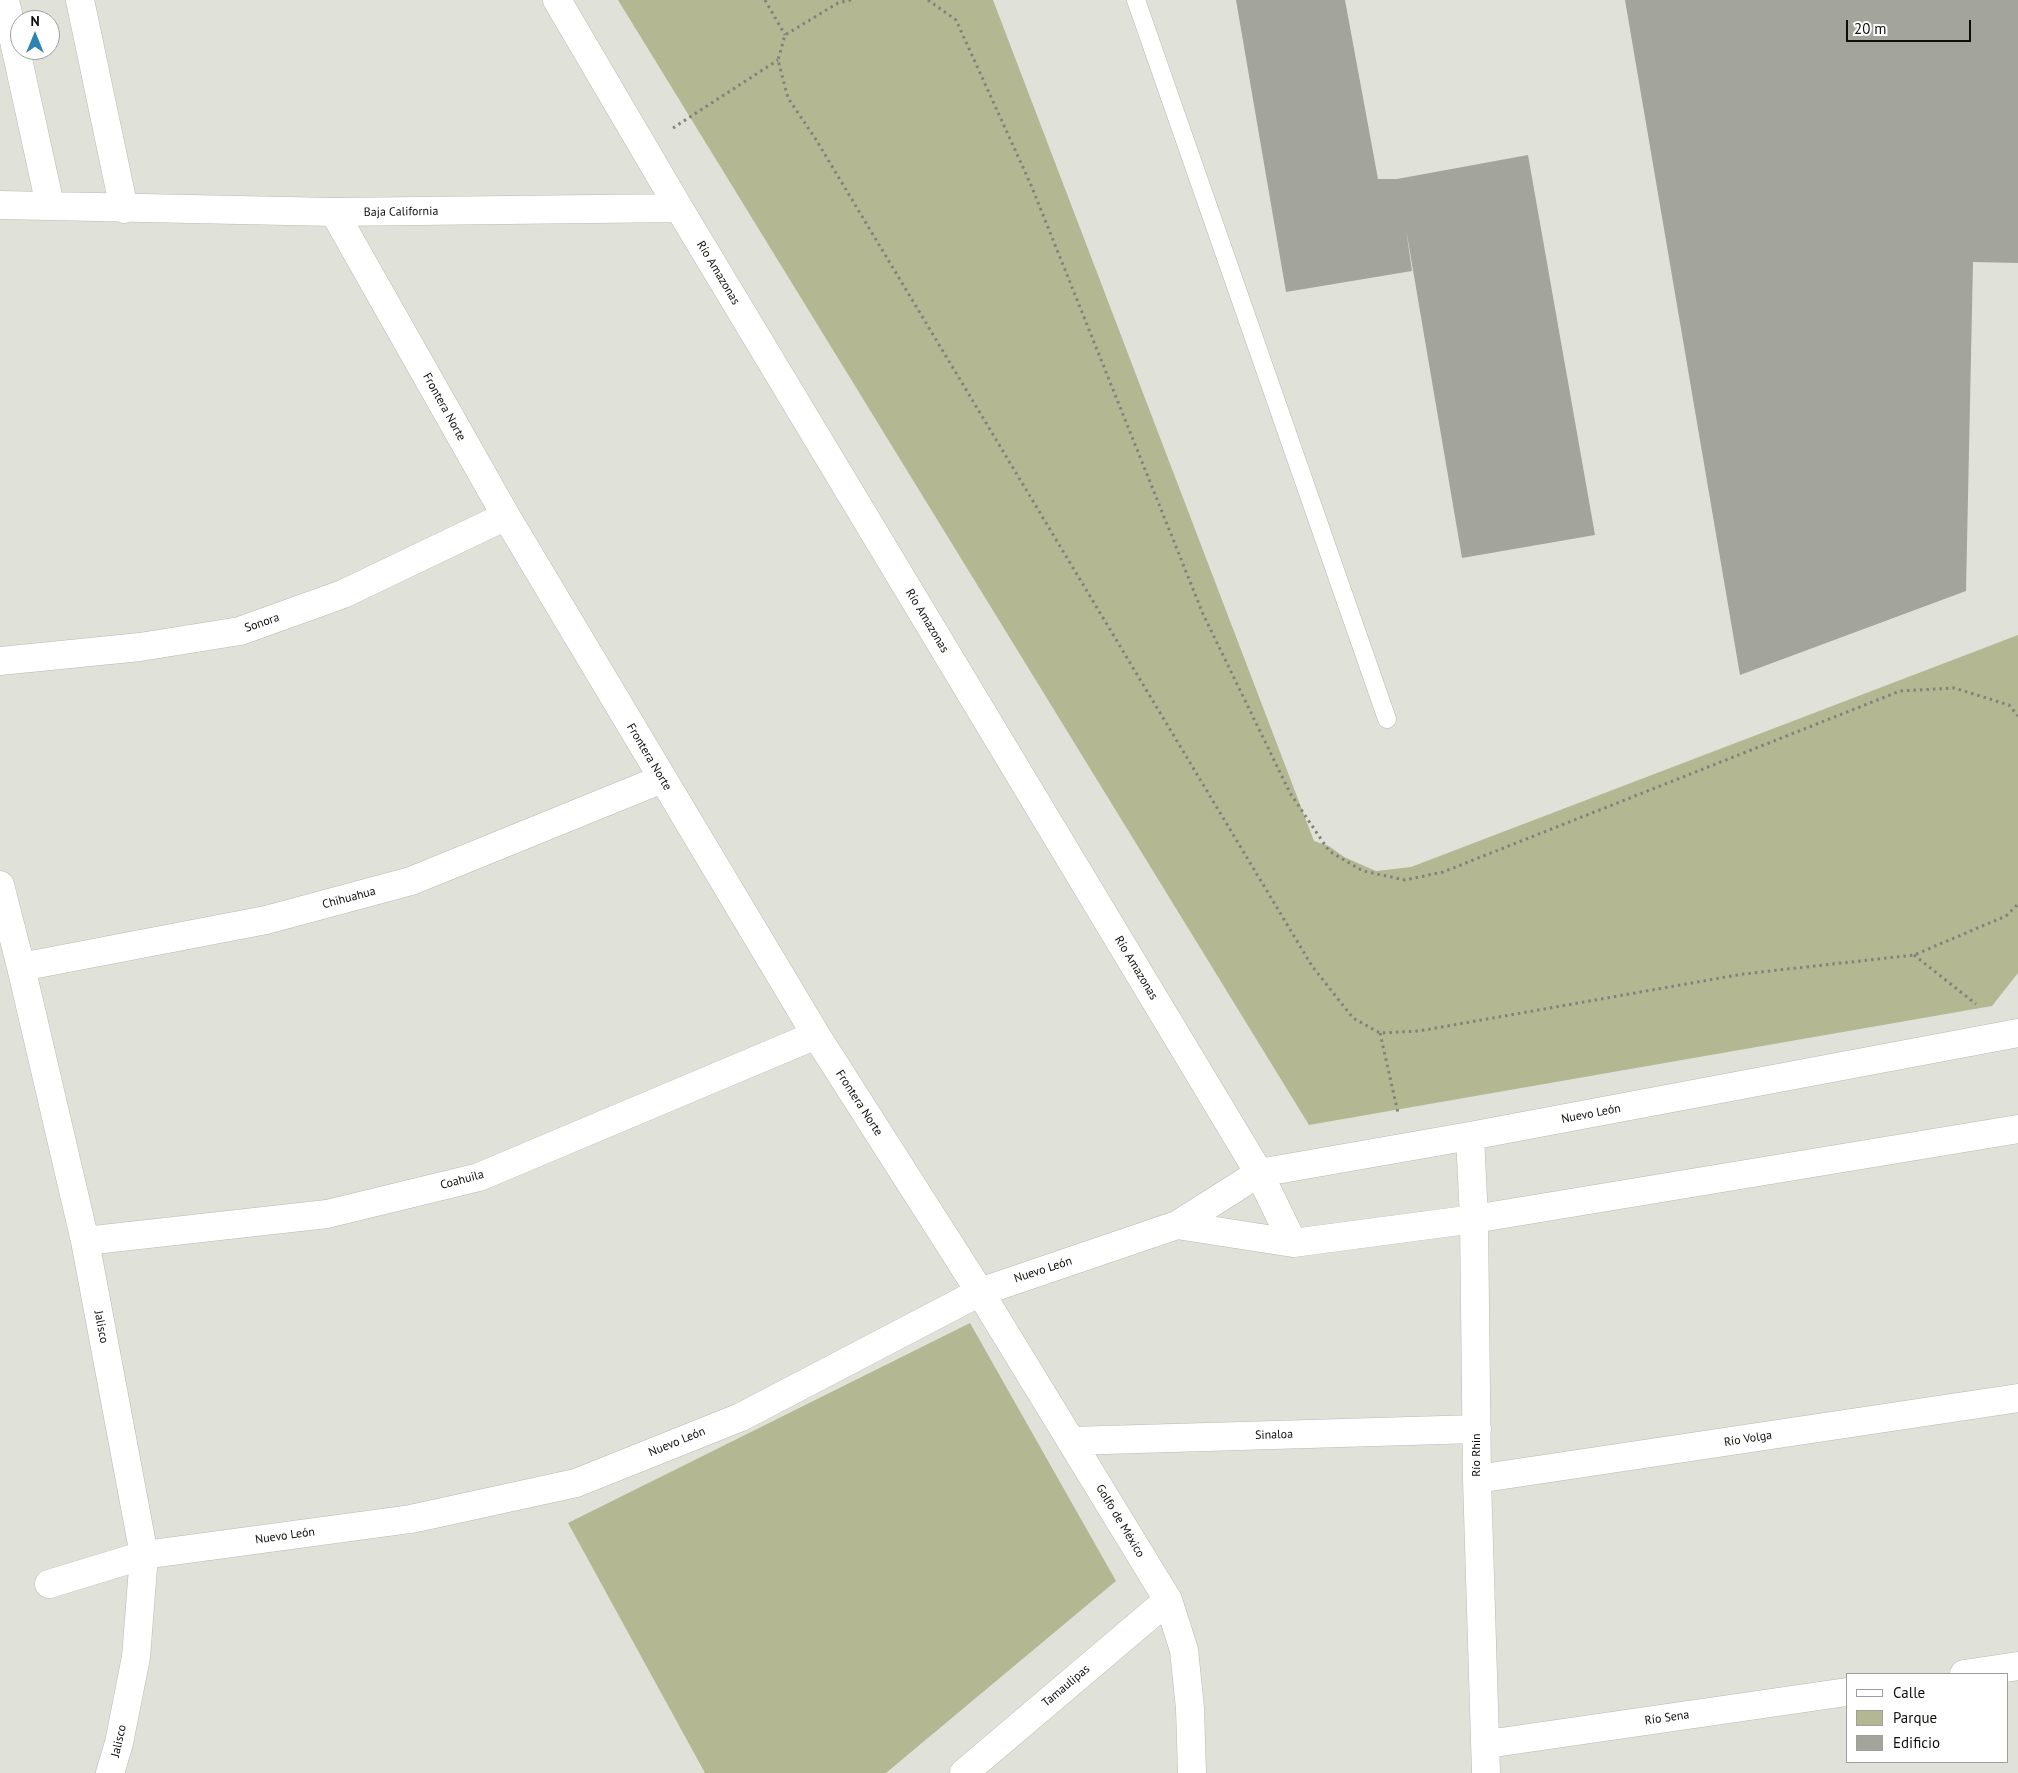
<!DOCTYPE html>
<meta charset="utf-8">
<style>
body{margin:0}
#map{position:relative;width:2018px;height:1773px;overflow:hidden;background:#e0e2d9;font-family:"PT Sans",sans-serif}
canvas{display:block}
.legend{position:absolute;left:1846px;top:1673px;width:162px;height:90px;box-sizing:border-box;background:#fff;border:1px solid #9f9f9d;margin:0;padding:6px 9px;list-style:none;font-size:15px;color:#0e0e0b}
.legend li{display:flex;align-items:center;gap:10px;height:25px}
.legend b{width:25px;border:1px solid #9f9f9d}
.north{position:absolute;left:10px;top:10px;width:50px;height:50px;box-sizing:border-box;background:#fff;border:1px solid #9f9f9d;border-radius:50%;rotate:0deg;font-size:14px;font-weight:700;line-height:20px;text-align:center;color:#0e0e0b}
.north::after{content:'';display:block;margin:auto;width:18px;height:22px;background:#2d83b2;clip-path:polygon(50% 0,100% 100%,50% 72%,0 100%)}
.scale{position:absolute;left:1846px;top:20px;width:125px;height:22px;box-sizing:border-box;border:2px solid #0e0e0b;border-top:0;padding-left:6px;font-size:15px;line-height:18px;white-space:nowrap;color:#0e0e0b;-webkit-text-stroke:4px #fff;paint-order:stroke}
</style>
<div id="map">
<canvas width="2018" height="1773"></canvas>
<ul class="legend">
<li><b style="height:6px;background:#fff"></b>Calle</li>
<li><b style="height:14px;background:#b3b893"></b>Parque</li>
<li><b style="height:14px;background:#a3a49b"></b>Edificio</li>
</ul>
<div class="north">N</div>
<div class="scale">20 m</div>
</div>
<script>
const g = document.querySelector('canvas').getContext('2d');
g.lineJoin = 'round';
function fill(path, color) { g.fillStyle = color; g.fill(path, 'evenodd'); }
const shape = rows => new Path2D(rows.map(r => 'M' + r).join(''));
function trace(path, color, width, dash) { g.strokeStyle = color; g.lineWidth = width; g.lineCap = dash ? 'butt' : 'round'; g.setLineDash(dash || []); g.stroke(path); }
function label(font, color, halo, rows, align = 'center') {
  g.font = font + ' "PT Sans",sans-serif'; g.lineWidth = 4; g.setLineDash([]); g.textBaseline = 'middle'; g.strokeStyle = halo; g.fillStyle = color; for (const [text, x, y, turn = 0] of rows) {
    g.save(); g.translate(x, y); g.rotate((+turn || 0) * Math.PI / 180); g.textAlign = isNaN(turn) ? turn : align; if (halo) g.strokeText(text, 0, 0); g.fillText(text, 0, 0); g.restore();
  }
}
fill(shape([
 [618,0,993,0,1314,841,1329,846,1344,857,1376,871,1411,867,2018,635,2018,973,1992,1006,1309,1125],
 [970,1323,1116,1581,886,1773,705,1773,568,1523]
]), '#b3b893');
fill(shape([
 [1236,0,1345,0,1378,179,1397,179,1528,155,1595,535,1462,558,1406,229,1412,271,1286,292],
 [1625,0,2018,0,2018,263,1973,262,1966,591,1740,675]
]), '#a3a49b');
const service = shape([
 [1136,0,1387,719]
]);
const minor = shape([
 [5,0,50,205],
 [80,0,124,209],
 [557,0,679,208,1259,1173,1293,1243],
 [0,205,334,212,679,208],
 [334,212,506,516,816,1035,980,1292,1168,1600,1184,1650,1190,1708,1192,1773],
 [0,661,140,647,240,631,343,594,506,516],
 [0,885,21,967,85,1241,144,1555,136,1657,119,1743,110,1773],
 [21,967,266,920,411,881,662,779],
 [1470,1136,1474,1219,1477,1479,1486,1773],
 [1177,1225,1293,1243,1474,1219,2018,1129],
 [85,1241,327,1214,479,1177,816,1035],
 [1071,1441,1477,1429],
 [1477,1479,2018,1398],
 [49,1584,144,1555,411,1519,576,1483,741,1417,980,1292,1177,1225,1259,1173,1470,1136,2018,1033],
 [1964,1674,2018,1666],
 [1487,1744,1847,1692],
 [964,1773,1168,1600]
]);
trace(service, '#b8bab1', 19);
trace(minor, '#b8bab1', 29);
trace(shape([
 [765,0,785,35],
 [851,0,838,3,785,35,778,60,788,98,815,138,1312,966,1353,1018,1380,1033,1419,1031,1743,974,1914,955,2006,916,2018,904],
 [928,0,956,20,1031,185,1203,614,1290,793,1329,851,1363,871,1405,880,1443,872,1900,691,1954,688,2009,705,2018,716],
 [673,128,778,60],
 [1914,955,1976,1004],
 [1380,1033,1398,1113]
]), '#80827b', 3, [2.5, 4]);
trace(service, '#fff', 18);
trace(minor, '#fff', 28);
label('12px', '#0e0e0b', '#fff', [
 ["Baja California",401,212,-1],
 ["Río Amazonas",718,273,59],
 ["Frontera Norte",444,407,61],
 ["Río Amazonas",927,621,59],
 ["Sonora",262,623,-19],
 ["Frontera Norte",649,757,59],
 ["Chihuahua",349,898,-15],
 ["Río Amazonas",1136,968,59],
 ["Frontera Norte",859,1103,57],
 ["Nuevo León",1591,1114,-11],
 ["Coahuila",462,1180,-15],
 ["Nuevo León",1043,1270,-18],
 ["Jalisco",101,1327,79],
 ["Sinaloa",1274,1435,-2],
 ["Río Volga",1748,1439,-9],
 ["Nuevo León",677,1442,-22],
 ["Río Rhin",1477,1455,-90],
 ["Golfo de México",1120,1521,59],
 ["Nuevo León",285,1536,-8],
 ["Tamaulipas",1066,1686,-40],
 ["Río Sena",1667,1718,-8],
 ["Jalisco",119,1741,-77]
]);
</script>
